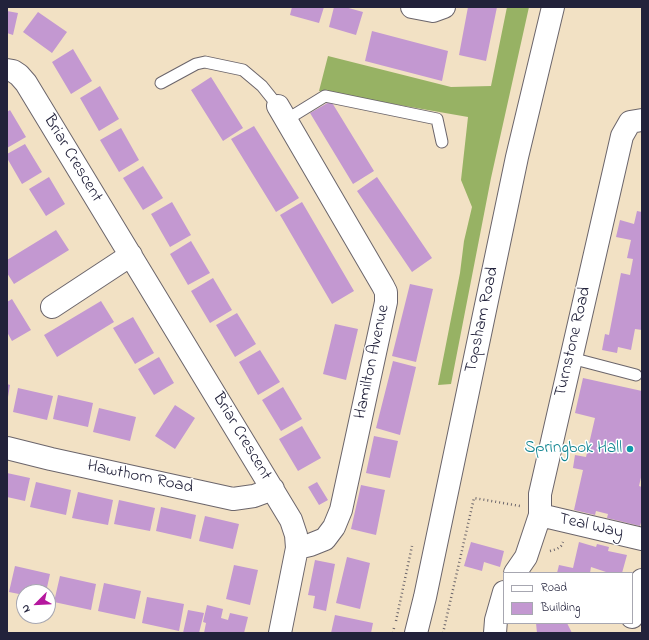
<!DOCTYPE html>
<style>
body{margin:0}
#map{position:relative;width:649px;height:640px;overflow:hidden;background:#f2e1c4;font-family:"Indie Flower",sans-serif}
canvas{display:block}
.frame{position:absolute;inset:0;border:8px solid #22223b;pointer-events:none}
.legend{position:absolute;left:503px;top:572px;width:130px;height:52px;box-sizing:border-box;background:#fff;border:1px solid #a7a7b1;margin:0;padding:5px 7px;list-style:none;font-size:12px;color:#22223b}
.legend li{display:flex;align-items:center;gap:8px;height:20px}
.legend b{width:20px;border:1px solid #a7a7b1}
.north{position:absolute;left:16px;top:584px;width:40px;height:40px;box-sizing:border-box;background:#fff;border:1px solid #a7a7b1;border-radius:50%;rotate:246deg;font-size:11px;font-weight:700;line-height:16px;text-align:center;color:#22223b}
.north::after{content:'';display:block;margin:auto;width:14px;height:18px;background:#b5179e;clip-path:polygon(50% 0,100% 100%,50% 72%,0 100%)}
</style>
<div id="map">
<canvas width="649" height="640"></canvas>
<div class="frame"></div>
<ul class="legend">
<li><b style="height:5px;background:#fff"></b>Road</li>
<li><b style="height:11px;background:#c398d1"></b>Building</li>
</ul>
<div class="north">N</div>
</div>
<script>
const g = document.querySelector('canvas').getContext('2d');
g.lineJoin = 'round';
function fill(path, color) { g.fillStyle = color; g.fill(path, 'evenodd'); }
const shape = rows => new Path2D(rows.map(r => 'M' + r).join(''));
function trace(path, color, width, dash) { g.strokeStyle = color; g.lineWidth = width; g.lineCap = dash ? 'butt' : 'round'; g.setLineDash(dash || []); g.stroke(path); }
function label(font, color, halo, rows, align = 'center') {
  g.font = font + ' "Indie Flower",sans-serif'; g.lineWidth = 3; g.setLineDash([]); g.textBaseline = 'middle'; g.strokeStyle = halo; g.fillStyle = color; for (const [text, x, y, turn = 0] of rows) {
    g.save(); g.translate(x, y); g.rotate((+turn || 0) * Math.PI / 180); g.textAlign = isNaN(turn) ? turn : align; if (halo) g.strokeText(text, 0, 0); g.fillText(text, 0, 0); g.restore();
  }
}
fill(shape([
 [507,7,529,7,491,178,451,384,438,385,460,273,464,241,472,207,461,180,468,117,319,91,328,56,451,87,491,86]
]), '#97b264');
fill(shape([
 [292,7,324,7,319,23,290,15],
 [334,7,345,7,363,12,356,35,329,27],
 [468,7,497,7,486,61,459,55],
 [7,11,18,13,13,35,7,33],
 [38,12,67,32,52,53,23,32],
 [372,31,448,51,442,81,365,61],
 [73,49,92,81,71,94,52,62],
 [211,77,243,128,223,141,191,90],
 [100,86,119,119,99,131,80,98],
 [331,101,374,171,353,184,310,113],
 [10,110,26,137,7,148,7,112],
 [254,126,299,198,276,212,231,139],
 [121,128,139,160,119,172,100,140],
 [25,144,42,172,22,184,7,158,7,154],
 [143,166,163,198,143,210,123,178],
 [49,177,65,204,46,216,29,189],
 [377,177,432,258,412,272,357,191],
 [172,202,191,235,170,247,151,214],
 [302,202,354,291,332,304,280,215],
 [637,211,642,212,642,330,635,329,631,350,618,347,617,353,602,350,605,334,609,335,621,273,630,275,633,259,627,258,631,240,616,237,620,220,634,224],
 [56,230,69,250,14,284,7,273,7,260],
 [191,241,210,273,188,285,170,254],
 [213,278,232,310,210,323,191,291],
 [410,284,433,289,416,362,392,356],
 [12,299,31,330,12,341,7,332,7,302],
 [101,301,114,322,57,357,44,335],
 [237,313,256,344,235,357,216,325],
 [133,317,154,353,135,364,113,328],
 [335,324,358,329,346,380,323,374],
 [260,350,280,382,258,395,239,362],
 [159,357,174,383,154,395,138,369],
 [393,361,416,367,400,435,376,428],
 [583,378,642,391,642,473,639,486,642,487,642,519,640,526,607,518,608,514,596,511,595,515,574,510,583,470,573,468,575,455,586,457,595,418,575,413],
 [7,384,10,385,8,397,7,397],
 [283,387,302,419,281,431,262,400],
 [18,388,53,396,47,420,13,412],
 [58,395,93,403,88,427,53,419],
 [175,405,195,418,175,449,155,436],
 [99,408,136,417,130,441,93,432],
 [302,426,321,458,298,471,279,439],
 [374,436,398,441,390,478,366,473],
 [7,473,30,478,25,501,7,497],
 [36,482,71,490,66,515,30,507],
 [317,482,328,500,319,505,308,487],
 [361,485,385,490,376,535,351,529],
 [78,492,113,500,108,525,72,518],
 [119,500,155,508,150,531,114,524],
 [161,507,196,515,191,539,156,531],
 [205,516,239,524,233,549,199,541],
 [471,542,504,551,500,567,484,562,482,571,464,566],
 [579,542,596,547,597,544,609,547,608,551,627,555,622,573,609,573,591,567,590,573,557,573,559,565,573,568],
 [347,557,370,563,360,609,336,603],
 [315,560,335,564,326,611,313,608,315,596,308,595],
 [234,565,258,570,250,605,226,599],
 [15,566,50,574,46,592,24,592,24,595,9,592],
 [60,576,96,584,91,610,54,602],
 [104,583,141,591,135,619,98,611],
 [147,597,184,604,179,631,142,623],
 [207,605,223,609,221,618,228,620,230,613,248,617,244,633,204,633,206,623,203,622],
 [188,610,204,613,199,633,183,633],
 [335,615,373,623,371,633,331,633],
 [536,623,567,623,572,633,537,633]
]), '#c398d1');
const lane = shape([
 [161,83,196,64,205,62,243,70,262,86,278,106],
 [286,120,325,96,437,119,442,142],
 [571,358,636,375]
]);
const street = shape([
 [412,7,433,11,444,7],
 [7,70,13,71,19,75,26,83,291,520,296,535,297,548,280,633],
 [278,106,383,286,386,292,386,302,341,510,334,527,325,539,310,545,297,548],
 [52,307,131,255],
 [7,448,51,459,233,499,254,496,273,489],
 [540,515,642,539],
 [515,573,526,557,540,515,540,494,622,136,630,122,642,120],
 [632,617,642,580],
 [495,633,496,620,504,592]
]);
const primary = shape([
 [416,633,425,597,517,157,553,7]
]);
trace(lane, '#6b656b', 13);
trace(street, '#6b656b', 24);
trace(primary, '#6b656b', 24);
trace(shape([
 [550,551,557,549,561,546,563,542],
 [396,621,412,546],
 [393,633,394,628],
 [443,633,474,498,520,506]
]), '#6b656b', 2.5, [1, 3]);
trace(lane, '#fff', 11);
trace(street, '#fff', 22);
trace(primary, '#fff', 22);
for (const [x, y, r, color] of [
 [630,449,4,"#0f9aa8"]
]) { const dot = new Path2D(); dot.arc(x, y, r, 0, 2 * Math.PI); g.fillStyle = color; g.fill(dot); trace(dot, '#fff', 1.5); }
label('17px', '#22223b', '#fff', [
 ["Briar Crescent",72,159,59],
 ["Topsham Road",483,320,-78],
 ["Turnstone Road",574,342,-77],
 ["Hamilton Avenue",373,362,-78],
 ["Briar Crescent",241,437,59],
 ["Hawthorn Road",140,478,12],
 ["Teal Way",591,527,13]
]);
label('17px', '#0d838f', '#fff', [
 ["Springbok Hall",622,449]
], 'right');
</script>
